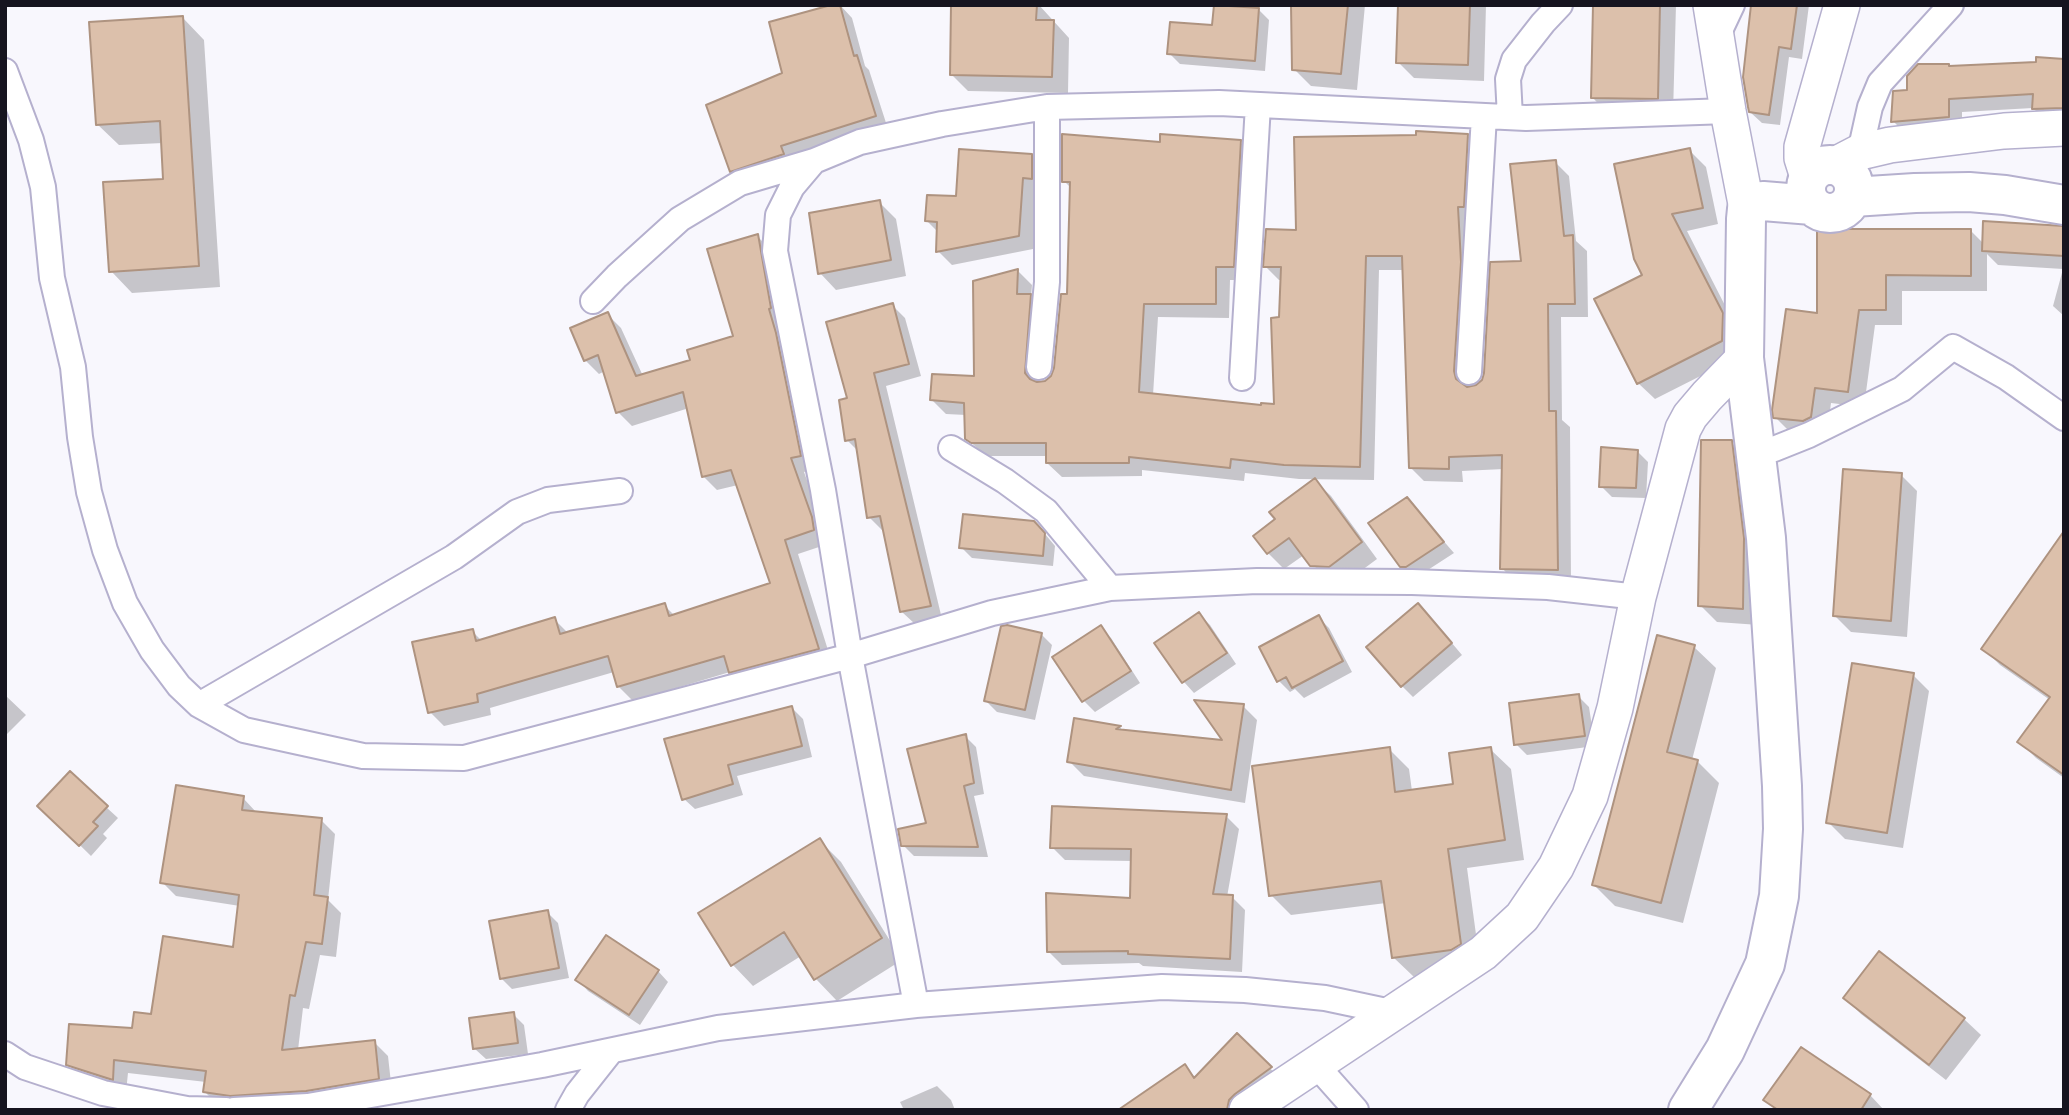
<!DOCTYPE html>
<style>
body{margin:0}
#map{position:relative;width:2069px;height:1115px;overflow:hidden;background:#f8f7fd;font-family:"Titillium Web",sans-serif}
canvas{display:block}
.frame{position:absolute;inset:0;border:7px solid #16141f;pointer-events:none}
</style>
<div id="map">
<canvas width="2069" height="1115"></canvas>
<div class="frame"></div>
</div>
<script>
const g = document.querySelector('canvas').getContext('2d');
g.lineJoin = 'round';
function fill(path, color) { g.fillStyle = color; g.fill(path, 'evenodd'); }
const shape = rows => new Path2D(rows.map(r => 'M' + r).join(''));
function trace(path, color, width, dash) { g.strokeStyle = color; g.lineWidth = width; g.lineCap = dash ? 'butt' : 'round'; g.setLineDash(dash || []); g.stroke(path); }
fill(shape([
 [840,5,852,18,865,66,869,70,888,129,744,184,731,171],
 [953,5,1039,5,1069,38,1068,93,968,91,952,75],
 [1293,5,1365,5,1357,90,1311,86,1294,69],
 [1399,5,1486,5,1484,81,1414,78,1398,62],
 [1595,5,1676,5,1673,114,1608,114,1593,98],
 [1757,5,1809,5,1802,59,1789,57,1780,125,1762,123,1750,112],
 [1258,9,1269,20,1265,71,1180,64,1169,53,1214,27],
 [183,18,204,40,220,287,132,293,111,271,165,180,163,143,119,145,97,124],
 [2064,61,2064,121,2047,122,2033,108,1962,112,1962,130,1907,135,1893,121,1909,91,1950,68],
 [1467,135,1481,149,1468,388,1477,387,1483,381,1555,162,1569,176,1576,241,1587,251,1588,317,1561,317,1562,420,1570,427,1571,583,1516,583,1502,568,1504,469,1462,471,1463,482,1424,481,1410,467,1404,270,1379,270,1374,480,1299,479,1245,473,1244,481,1142,470,1142,476,1062,477,1047,463,1047,456,986,456,966,438,966,415,946,414,932,400,976,378,1018,271,1032,285,1031,297,1044,310,1039,383,1045,382,1053,376,1069,295,1072,189,1064,181,1161,144,1240,142,1254,156,1247,280,1230,280,1229,318,1158,317,1153,395,1262,407,1276,406,1282,280,1279,280,1265,266,1298,232],
 [1689,150,1706,167,1718,224,1687,231,1738,331,1738,357,1655,399,1638,383,1644,275],
 [1031,156,1046,170,1037,192,1033,249,952,265,938,251,939,233,927,221,958,198],
 [879,202,896,219,906,276,836,290,820,273],
 [1819,231,1971,231,1984,244,2064,237,2064,316,2053,306,2063,269,1998,265,1987,254,1987,291,1902,291,1902,325,1875,325,1864,407,1831,403,1827,434,1792,434,1775,417,1819,315],
 [757,236,771,250,814,469,804,472,826,533,828,544,798,554,832,663,745,686,730,672,633,701,619,687,614,672,490,708,491,715,444,726,430,712,472,631,482,641,554,619,568,633,664,605,675,616,772,585,738,485,717,490,703,476,689,408,632,426,618,412,605,371,599,374,585,360,607,314,621,328,643,376,692,361,735,337],
 [892,305,905,318,921,376,886,386,942,619,915,624,902,612,884,529,882,530,869,517,859,452,847,440,849,399],
 [1731,442,1748,459,1759,625,1717,622,1700,605],
 [1637,451,1648,462,1646,498,1612,497,1601,486],
 [1901,475,1917,491,1907,637,1851,632,1835,616],
 [1314,480,1331,496,1377,559,1346,582,1329,582,1304,555,1284,569,1268,553,1278,520],
 [1407,499,1454,553,1417,577,1413,577,1401,566],
 [2064,532,2064,778,2036,758,2020,742,2050,700,2000,665,1984,649],
 [1045,534,1055,546,1053,566,972,558,961,547],
 [1199,614,1210,625,1236,664,1194,693,1184,682,1156,644],
 [1429,616,1462,655,1413,697,1402,686],
 [1318,617,1329,628,1352,672,1304,698,1295,689,1290,692,1279,681,1261,648],
 [1100,628,1111,638,1140,683,1095,712,1084,701,1055,657],
 [1041,634,1052,645,1035,720,997,712,986,701],
 [1694,647,1716,668,1692,760,1697,761,1719,783,1683,923,1615,906,1594,885],
 [1913,675,1929,691,1903,848,1845,839,1828,822],
 [5,695,26,715,5,736],
 [1578,696,1589,707,1595,746,1527,755,1516,744],
 [1243,706,1257,720,1245,803,1084,776,1069,761,1076,720,1120,727,1124,732,1225,742],
 [792,708,803,719,812,757,737,776,743,795,695,809,684,799],
 [965,736,976,747,984,794,974,796,988,857,914,856,903,845,928,824],
 [1389,749,1409,769,1412,791,1455,786,1490,749,1511,769,1524,860,1467,868,1480,964,1471,970,1414,977,1393,957,1386,903,1291,915,1271,895],
 [70,774,118,818,103,834,107,838,91,856,40,806],
 [243,798,257,813,321,820,335,834,328,900,341,913,336,957,320,955,309,1009,303,1008,298,1050,374,1042,388,1056,392,1092,219,1106,205,1092,206,1082,128,1073,126,1092,82,1078,68,1064,133,1030,234,949,240,906,176,896,162,882],
 [1226,816,1239,829,1227,897,1232,897,1245,910,1242,972,1143,966,1139,963,1062,965,1049,952,1131,900,1133,861,1065,860,1052,847],
 [819,840,841,862,902,960,837,1001,816,979,801,956,753,986,732,964],
 [547,912,558,923,569,978,512,989,501,978],
 [1879,954,1964,1019,1981,1035,1946,1080,1861,1014,1845,998],
 [658,971,668,982,640,1025,588,991,578,980],
 [513,1014,524,1025,528,1054,486,1059,475,1049],
 [1237,1036,1284,1082,1246,1110,1121,1110,1185,1067,1196,1078],
 [937,1086,951,1100,955,1110,904,1110,900,1102],
 [1870,1095,1884,1110,1776,1110,1766,1100]
]), '#0003');
const building = shape([
 [831,5,840,5,854,56,857,55,876,116,781,146,784,154,730,172,706,105,782,73,769,22,831,5],
 [951,5,1037,5,1036,20,1054,20,1052,77,950,75,951,5],
 [1214,5,1259,8,1255,61,1167,54,1170,22,1212,25,1214,5],
 [1291,5,1348,5,1341,74,1292,70,1291,5],
 [1398,5,1470,5,1468,65,1396,63,1398,5],
 [1593,5,1660,5,1658,99,1591,98,1593,5],
 [1751,5,1797,5,1791,49,1779,47,1769,115,1749,112,1748,107,1743,77,1751,5],
 [183,16,199,266,109,272,103,182,163,179,160,121,96,125,89,22,183,16],
 [2036,57,2064,59,2064,108,2032,109,2033,94,1949,99,1949,117,1891,122,1893,91,1907,90,1907,76,1918,64,1949,64,1949,66,2036,62,2036,57],
 [1416,131,1468,134,1464,207,1458,207,1461,262,1454,371,1456,379,1467,387,1476,385,1482,380,1484,373,1490,262,1521,261,1510,164,1556,160,1564,236,1573,235,1575,304,1548,304,1549,411,1556,411,1558,570,1500,569,1502,455,1449,457,1449,469,1409,468,1402,256,1366,256,1360,467,1284,465,1231,459,1230,468,1129,457,1129,463,1046,463,1046,443,971,443,965,439,964,403,930,400,932,374,974,376,973,281,1018,269,1017,294,1031,294,1025,373,1030,379,1037,382,1045,381,1051,376,1054,368,1061,294,1067,294,1070,182,1062,182,1062,134,1160,142,1160,134,1241,140,1234,267,1216,267,1216,304,1144,304,1139,392,1261,405,1261,403,1274,404,1271,318,1279,317,1281,267,1263,267,1266,229,1296,230,1294,137,1416,135,1416,131],
 [1690,148,1703,208,1672,214,1723,313,1722,341,1637,384,1594,299,1642,275,1634,259,1614,164,1690,148],
 [959,149,1032,154,1032,179,1023,178,1019,236,936,252,937,222,925,221,927,195,956,196,959,149],
 [880,200,891,260,818,274,809,213,880,200],
 [1983,221,2064,226,2064,256,1982,251,1983,221],
 [1817,229,1971,229,1971,276,1886,275,1886,310,1859,310,1848,392,1815,388,1811,417,1803,421,1773,418,1772,410,1786,309,1817,313,1817,229],
 [758,234,771,308,769,309,776,333,801,456,791,458,812,517,814,530,785,540,819,649,729,673,724,656,617,687,608,656,477,694,478,702,428,713,412,642,473,629,476,641,555,617,560,634,665,603,669,616,770,583,731,470,702,477,683,392,616,413,598,355,584,361,570,328,608,312,636,376,690,360,687,350,733,336,707,249,758,234],
 [893,303,909,364,874,373,931,606,900,612,880,516,867,518,855,439,845,441,839,400,847,398,826,322,893,303],
 [1701,440,1732,440,1744,538,1743,609,1698,606,1701,440],
 [1601,447,1638,450,1636,488,1599,487,1601,447],
 [1843,469,1902,473,1891,621,1833,616,1843,469],
 [1315,478,1362,542,1329,567,1310,566,1289,538,1267,554,1253,536,1275,519,1269,512,1315,478],
 [1407,497,1444,542,1406,567,1400,567,1368,523,1407,497],
 [963,514,1034,521,1045,533,1043,556,959,548,963,514],
 [2064,531,2064,775,2017,742,2050,697,1981,649,2064,531],
 [1418,603,1452,643,1401,687,1366,647,1418,603],
 [1199,612,1227,653,1182,683,1154,643,1199,612],
 [1319,615,1343,661,1292,688,1286,677,1277,682,1259,647,1319,615],
 [1007,625,1042,633,1025,710,984,701,1001,626,1007,625],
 [1101,625,1131,671,1082,702,1052,657,1101,625],
 [1657,635,1695,645,1667,752,1698,760,1661,903,1592,885,1657,635],
 [1852,663,1914,673,1887,833,1826,823,1852,663],
 [1579,694,1585,736,1514,745,1509,703,1579,694],
 [1194,700,1244,704,1231,790,1067,762,1074,718,1121,726,1116,729,1222,740,1194,700],
 [792,706,802,746,728,765,733,784,682,800,664,739,792,706],
 [966,734,974,783,964,786,978,847,901,846,898,829,926,823,907,749,966,734],
 [1390,747,1395,792,1453,784,1449,753,1491,747,1505,840,1448,849,1461,944,1451,950,1392,958,1381,881,1269,896,1252,766,1390,747],
 [70,771,108,806,93,822,98,826,79,846,37,806,70,771],
 [176,785,244,796,242,810,322,818,314,895,328,897,322,944,306,942,295,996,290,995,282,1050,375,1040,379,1079,306,1091,230,1096,203,1092,206,1071,114,1060,113,1080,66,1065,69,1024,132,1028,134,1012,151,1014,163,936,233,947,239,895,160,883,176,785],
 [1052,806,1227,814,1213,894,1233,895,1230,959,1128,954,1128,951,1047,952,1046,893,1130,898,1131,849,1050,848,1052,806],
 [820,838,882,938,814,980,784,932,731,966,698,913,820,838],
 [548,910,559,968,500,979,489,921,548,910],
 [606,935,659,970,629,1015,575,980,606,935],
 [1879,951,1965,1018,1929,1065,1843,998,1879,951],
 [514,1012,518,1043,473,1049,469,1018,514,1012],
 [1237,1033,1272,1067,1235,1094,1229,1100,1227,1110,1118,1110,1185,1064,1194,1078,1237,1033],
 [1801,1047,1871,1094,1861,1110,1778,1110,1763,1100,1801,1047]
]);
fill(building, '#dcc0ab');
trace(building, '#ae9380', 2);
const street = shape([
 [1716,39,1732,5],
 [5,71,31,140,43,187,52,278,73,367,80,437,89,492,105,550,125,603,152,650,179,686,199,705,244,730,363,756,464,758,850,656,992,613,1110,588,1257,581,1412,582,1548,587,1638,597],
 [1510,117,1508,79,1514,60,1543,23,1560,5],
 [1860,152,1870,107,1880,83,1951,5],
 [593,301,617,276,680,219,740,183,814,161],
 [1039,367,1047,282,1047,107],
 [1469,372,1484,116],
 [1242,378,1258,105],
 [951,448,1005,481,1046,511,1110,588],
 [1755,449,1774,449,1809,435,1902,389,1953,347,2006,377,2064,418],
 [199,705,454,557,517,512,548,500,620,491],
 [916,1005,850,656,823,490,775,251,778,215,792,187,814,161,860,142,942,124,1047,107,1219,103,1526,118,1728,111],
 [5,1054,25,1067,103,1093,187,1109,226,1110],
 [1316,1065,1356,1110],
 [234,1110,308,1106,542,1065,718,1028,916,1005,1162,987,1245,990,1325,998,1391,1012],
 [568,1110,577,1094,611,1051]
]);
const secondary = shape([
 [1711,5,1728,111,1747,209],
 [1835,165,1860,152,1890,145,2004,131,2064,128],
 [1808,177,1802,158,1802,147,1842,5],
 [1247,1110,1483,953,1522,917,1556,867,1590,796,1615,708,1638,597,1683,429,1690,416,1707,396,1744,358]
]);
const primary = shape([
 '1806 189a24 24 0 1 1 48 0a24 24 0 1 1-48 0Z',
 [1853,197,1915,193,1969,192,2005,195,2064,205],
 [1688,1110,1725,1050,1765,964,1779,896,1783,829,1782,786,1766,538,1744,358,1746,219,1747,209,1753,203,1763,201,1812,205]
]);
trace(street, '#b5b0ce', 28);
trace(secondary, '#b5b0ce', 38);
trace(primary, '#b5b0ce', 42);
trace(street, '#fff', 24);
trace(secondary, '#fff', 35);
trace(primary, '#fff', 38);
</script>
